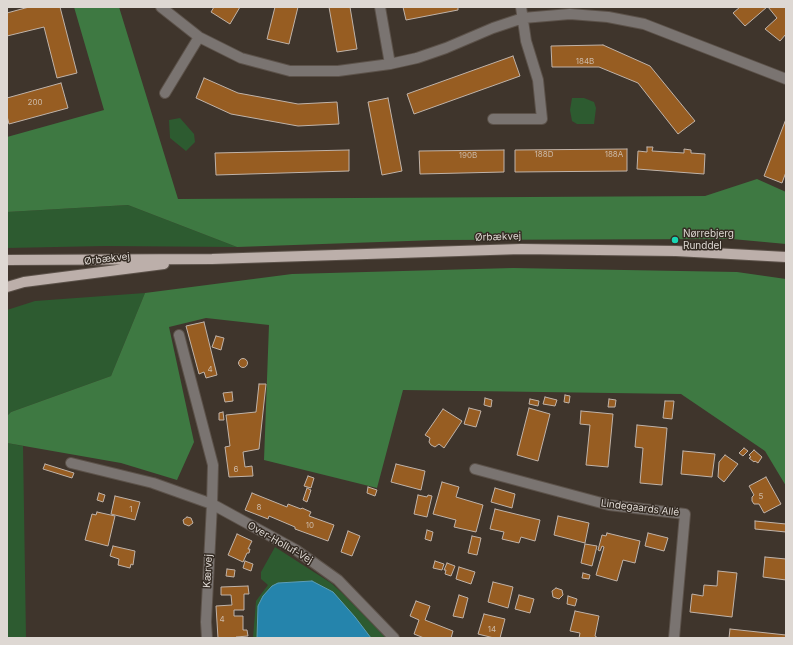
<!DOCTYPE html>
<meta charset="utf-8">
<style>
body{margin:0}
#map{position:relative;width:793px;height:645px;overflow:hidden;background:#3f352c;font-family:Inter,sans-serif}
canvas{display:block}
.frame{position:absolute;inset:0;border:8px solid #ded8d3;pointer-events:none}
</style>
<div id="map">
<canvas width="793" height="645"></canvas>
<div class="frame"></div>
</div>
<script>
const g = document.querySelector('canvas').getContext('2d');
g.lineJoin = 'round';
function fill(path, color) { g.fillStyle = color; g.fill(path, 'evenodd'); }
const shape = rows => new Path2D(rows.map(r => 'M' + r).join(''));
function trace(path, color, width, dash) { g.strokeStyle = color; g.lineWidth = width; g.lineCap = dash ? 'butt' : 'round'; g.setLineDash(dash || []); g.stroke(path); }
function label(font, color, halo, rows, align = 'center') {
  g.font = font + ' Inter,sans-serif'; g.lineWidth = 3; g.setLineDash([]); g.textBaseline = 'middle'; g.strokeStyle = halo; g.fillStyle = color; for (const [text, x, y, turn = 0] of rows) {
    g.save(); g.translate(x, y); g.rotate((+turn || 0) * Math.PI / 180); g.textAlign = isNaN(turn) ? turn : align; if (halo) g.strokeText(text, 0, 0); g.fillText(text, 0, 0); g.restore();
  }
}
fill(shape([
 [572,98,584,98,594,102,596,108,594,124,577,124,572,121,570,110],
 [180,118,194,134,195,142,186,151,170,138,169,120],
 [128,205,237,247,105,246,7,248,7,212],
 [145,293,111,376,11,412,7,416,7,310,35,301],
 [7,443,23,446,26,638,7,638],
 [275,547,331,583,342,593,386,638,253,638,256,601,268,585,261,579,261,572]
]), '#2d5b30');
fill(shape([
 [74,7,119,7,178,199,705,196,757,179,786,192,786,244,732,239,437,240,237,247,128,205,7,212,7,137,104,110],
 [513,268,737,272,786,279,786,486,765,451,681,394,403,390,377,488,264,460,269,325,206,318,169,327,194,442,177,480,121,463,7,443,7,416,11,412,111,376,145,293,292,274]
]), '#3e7942');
const water = shape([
 [312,581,333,592,355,617,371,638,257,638,258,606,263,596,272,586,278,583,312,581]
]);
fill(water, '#2584ac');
trace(water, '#5c9db8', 1);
const building = shape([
 [29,7,60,7,77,73,57,78,44,27,7,36,7,13,29,7],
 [214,7,240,7,230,24,211,12,214,7],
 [275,7,298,7,289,44,267,39,275,7],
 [329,7,350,7,357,49,337,52,329,7],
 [403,7,458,7,458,10,406,20,403,7],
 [740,7,767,7,745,26,733,13,740,7],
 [768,7,786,7,786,34,780,41,765,29,777,18,768,7],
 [603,45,650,66,695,121,678,134,638,83,599,67,552,67,551,46,603,45],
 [513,56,520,76,414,114,407,94,513,56],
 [204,78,238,93,298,104,337,102,339,124,298,126,231,114,196,98,204,78],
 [61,83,68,108,9,124,7,116,7,98,61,83],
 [388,98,402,171,382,175,368,102,388,98],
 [786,119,786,172,782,183,764,176,786,119],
 [647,147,653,147,652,151,684,153,684,149,691,150,691,153,705,154,704,174,637,169,638,151,647,152,647,147],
 [627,149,627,171,515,172,515,150,627,149],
 [349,150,349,171,216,175,215,153,349,150],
 [504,150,504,172,420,174,419,151,504,150],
 [204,322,217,375,206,378,204,372,199,374,186,326,204,322],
 [216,336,224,338,221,350,212,347,216,336],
 '238.5 363a4.5 4.5 0 1 1 9 0a4.5 4.5 0 1 1-9 0Z',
 [259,384,266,384,259,449,243,452,245,467,252,466,253,476,229,477,225,447,230,446,226,415,256,412,259,384],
 [232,392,233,401,225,402,223,393,232,392],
 [565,395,570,396,569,403,564,402,565,395],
 [545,397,557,400,555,406,543,404,545,397],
 [485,398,492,400,491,407,484,405,485,398],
 [530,399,539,401,538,406,529,404,530,399],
 [609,399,616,400,615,407,608,407,609,399],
 [665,401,674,401,672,419,663,418,665,401],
 [469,408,481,411,476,427,464,424,469,408],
 [529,408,550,414,538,461,517,455,529,408],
 [443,409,462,421,444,448,439,444,435,447,431,445,429,442,430,438,425,435,443,409],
 [581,411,613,414,608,467,586,465,590,425,580,424,581,411],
 [223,412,224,420,219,420,219,413,223,412],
 [637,425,667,428,662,485,640,483,643,448,635,447,637,425],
 [744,448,748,451,743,456,739,453,744,448],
 [754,450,762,457,758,463,755,461,754,462,749,458,751,457,749,455,754,450],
 [683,451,715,454,712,477,681,474,683,451],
 [725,455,738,464,724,482,718,477,719,462,725,455],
 [45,464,74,473,72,478,43,469,45,464],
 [396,464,425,471,421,490,391,482,396,464],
 [308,476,314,478,311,488,304,486,308,476],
 [766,477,781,504,764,513,759,504,754,504,752,501,752,497,754,495,749,486,766,477],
 [442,482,459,487,456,497,483,505,476,532,454,527,456,520,433,514,442,482],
 [368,487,377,490,375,496,367,493,368,487],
 [307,488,311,490,307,502,303,500,307,488],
 [495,488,515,494,512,508,491,502,495,488],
 [99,493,105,495,103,502,97,500,99,493],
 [252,493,287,507,288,504,301,509,302,508,311,512,309,516,334,525,328,541,295,529,295,527,269,516,268,519,245,510,252,493],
 [418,495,427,497,428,495,432,496,427,517,414,514,418,495],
 [115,496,140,502,135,520,111,514,115,496],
 [495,509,540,520,535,541,521,537,519,543,502,539,504,532,490,529,495,509],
 [97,512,115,516,108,546,85,540,92,514,96,515,97,512],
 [558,516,589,523,585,543,554,535,558,516],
 [187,517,191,518,193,523,189,526,184,524,183,520,187,517],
 [755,521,786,524,786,532,755,529,755,521],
 [427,530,433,532,431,541,425,539,427,530],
 [348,531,360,536,352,556,341,552,348,531],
 [607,533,640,541,635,563,623,560,617,581,596,575,604,547,602,546,600,551,598,550,602,535,606,536,607,533],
 [648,533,668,538,664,551,645,546,648,533],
 [237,534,252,541,248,549,250,549,249,553,247,553,243,562,228,555,237,534],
 [472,536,481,538,477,555,468,553,472,536],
 [585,544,597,546,592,566,581,563,585,544],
 [113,546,135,551,133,565,131,564,130,568,118,565,119,559,110,556,113,546],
 [765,557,786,559,786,580,763,577,765,557],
 [245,561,253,564,251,571,243,568,245,561],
 [435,561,444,564,442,570,433,568,435,561],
 [447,563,455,566,451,576,445,574,446,570,444,570,447,563],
 [459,567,475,572,471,584,456,579,459,567],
 [227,569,235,570,234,577,226,576,227,569],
 [718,571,737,573,732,617,690,612,692,594,703,596,704,585,717,586,718,571],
 [583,573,590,575,589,579,582,578,583,573],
 [493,582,513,587,508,608,488,602,493,582],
 [248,586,249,594,244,594,244,610,234,610,234,616,243,616,243,630,247,630,248,636,236,637,236,638,218,638,216,606,232,605,231,595,221,595,221,587,248,586],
 [556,588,562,590,563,595,559,599,553,597,552,591,556,588],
 [459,595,468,598,463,618,453,616,459,595],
 [519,595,534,599,530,613,515,609,519,595],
 [568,596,577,599,575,606,567,604,568,596],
 [416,601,430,606,425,620,453,631,451,638,424,638,414,634,419,620,410,616,416,601],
 [575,611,599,616,595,636,598,638,579,638,580,633,570,631,575,611],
 [484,614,505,619,500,638,494,638,478,634,484,614],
 [730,629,786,635,786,638,729,638,730,629]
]);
fill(building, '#975d22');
trace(building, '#c0b3a9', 1);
const minor = shape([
 [161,7,199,37,241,58,290,71,338,71,390,64,417,58,446,48,493,28,523,18,570,14,608,17,644,24,786,79],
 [380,7,390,64],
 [165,93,199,37],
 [493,119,542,119,538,80,526,41,521,7],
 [71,463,153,483,212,504,213,465,179,335],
 [475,469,609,505,685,514,674,638],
 [207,638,206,622,212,504,296,550,338,580,394,638]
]);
const major = shape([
 [7,260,212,259,521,249,676,251,786,257],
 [7,287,24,282,164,264]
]);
trace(minor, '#5c524a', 12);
trace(major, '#5c524a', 12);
trace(minor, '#7a7471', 10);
trace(major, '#bcafaa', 10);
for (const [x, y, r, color] of [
 [675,240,4,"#17d5b3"]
]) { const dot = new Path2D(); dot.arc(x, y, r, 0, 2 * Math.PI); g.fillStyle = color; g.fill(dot); trace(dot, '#342b23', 1.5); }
label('8px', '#ccb9a7', null, [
 ["184B",585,62],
 ["200",35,103],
 ["188D",544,155],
 ["188A",614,155],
 ["190B",468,156],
 ["4",210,370],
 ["6",236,470],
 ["5",761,497],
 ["8",259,508],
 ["1",131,510],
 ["10",310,526],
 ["4",222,620],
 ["14",492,630]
]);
label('10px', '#ded8d3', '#342b23', [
 ["Nørrebjerg",683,234],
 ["Runddel",683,246]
], 'left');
label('10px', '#ded8d3', '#342b23', [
 ["Ørbækvej",498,237,-2],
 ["Ørbækvej",107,259,-7],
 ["Lindegaards Allé",640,508,7],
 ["Over-Holluf-Vej",280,543,30],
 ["Kærvej",208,571,-87]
]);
</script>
